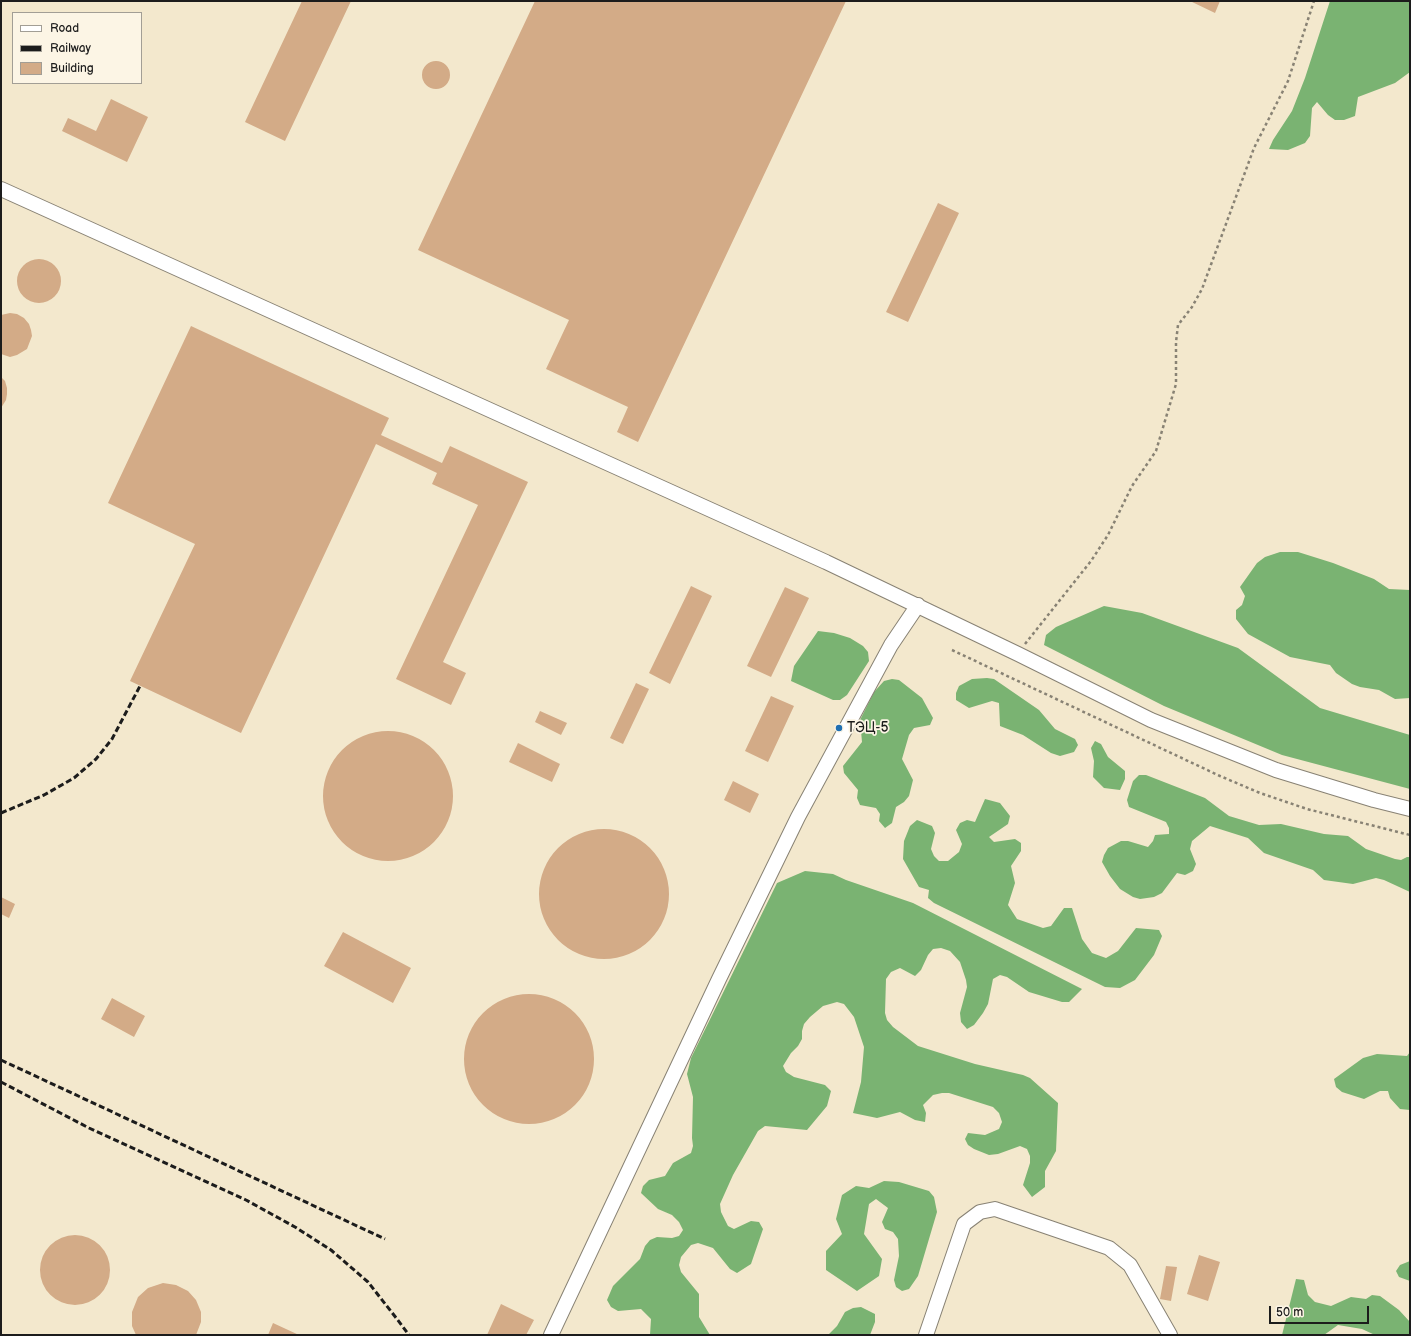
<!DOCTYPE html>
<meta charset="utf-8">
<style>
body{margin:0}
#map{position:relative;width:1411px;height:1336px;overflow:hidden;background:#f3e8cd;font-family:"Balsamiq Sans",sans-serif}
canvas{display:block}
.frame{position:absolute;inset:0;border:2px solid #1c1c1c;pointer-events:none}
.legend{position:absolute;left:12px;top:12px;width:130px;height:72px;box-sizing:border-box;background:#fcf5e5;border:1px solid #a29e95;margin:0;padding:5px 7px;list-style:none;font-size:12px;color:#1c1c1c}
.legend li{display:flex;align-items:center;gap:8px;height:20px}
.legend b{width:20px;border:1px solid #a29e95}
.scale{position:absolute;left:1269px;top:1306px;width:100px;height:18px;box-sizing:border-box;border:2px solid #1c1c1c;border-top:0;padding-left:5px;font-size:12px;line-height:14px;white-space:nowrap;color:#1c1c1c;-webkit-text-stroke:3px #fcf5e5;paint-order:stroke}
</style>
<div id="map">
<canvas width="1411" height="1336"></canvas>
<div class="frame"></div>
<ul class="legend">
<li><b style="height:5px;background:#fff"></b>Road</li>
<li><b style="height:5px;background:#1c1c1c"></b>Railway</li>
<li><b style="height:11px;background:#d3ab87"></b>Building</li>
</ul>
<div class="scale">50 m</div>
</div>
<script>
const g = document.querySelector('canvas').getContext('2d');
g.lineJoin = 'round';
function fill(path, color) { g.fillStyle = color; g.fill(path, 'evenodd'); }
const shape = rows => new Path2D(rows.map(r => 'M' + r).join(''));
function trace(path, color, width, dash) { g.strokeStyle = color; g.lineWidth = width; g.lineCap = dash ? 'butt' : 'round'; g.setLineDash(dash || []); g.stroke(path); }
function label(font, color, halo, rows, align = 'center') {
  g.font = font + ' "Balsamiq Sans",sans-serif'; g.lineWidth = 3.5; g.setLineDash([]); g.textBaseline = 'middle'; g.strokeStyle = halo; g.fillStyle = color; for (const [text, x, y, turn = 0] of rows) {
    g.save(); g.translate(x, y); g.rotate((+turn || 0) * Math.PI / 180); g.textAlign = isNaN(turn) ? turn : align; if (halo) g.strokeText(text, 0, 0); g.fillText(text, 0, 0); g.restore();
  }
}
fill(shape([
 [1330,1,1410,1,1410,72,1395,83,1358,97,1355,116,1344,120,1335,120,1328,115,1317,102,1312,108,1310,136,1305,143,1288,150,1269,149,1273,140,1292,111,1305,78],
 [1280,552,1298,552,1333,563,1374,579,1389,589,1410,590,1410,698,1395,699,1379,690,1360,687,1352,684,1336,673,1330,665,1290,657,1248,634,1236,619,1236,610,1242,605,1245,596,1240,587,1257,563,1265,557],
 [1104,606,1142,613,1238,648,1320,708,1410,735,1410,789,1282,755,1164,706,1044,645,1046,635,1056,627],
 [818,631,834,633,850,638,863,646,868,652,869,661,847,695,840,700,833,700,791,681,794,666],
 [987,678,994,679,1039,710,1055,729,1075,739,1078,745,1074,752,1060,756,1051,753,1023,735,1000,726,999,703,992,701,969,708,956,700,956,693,959,686,972,679],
 [892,679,899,680,922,698,933,718,930,725,914,728,909,735,902,759,913,780,909,796,904,802,896,807,892,823,885,828,879,821,880,814,876,808,860,805,857,798,858,790,844,773,843,766,862,742,860,720,874,692,884,681],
 [1095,741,1101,744,1108,757,1125,771,1125,779,1120,790,1104,788,1093,777,1094,761,1091,748],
 [1139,775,1146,775,1205,798,1229,816,1259,825,1281,824,1324,834,1348,836,1366,849,1395,859,1401,860,1407,857,1410,857,1410,892,1384,880,1376,878,1353,884,1324,880,1313,870,1264,853,1248,838,1210,826,1192,841,1190,849,1196,864,1193,871,1185,875,1177,873,1162,893,1154,897,1140,899,1133,897,1120,889,1110,876,1102,862,1104,855,1108,848,1121,841,1128,841,1148,847,1153,841,1155,835,1169,834,1169,828,1166,822,1129,807,1127,800,1133,781],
 [985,799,1000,803,1010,816,1008,824,989,837,994,842,1015,839,1021,843,1021,851,1011,866,1015,883,1008,905,1017,919,1043,928,1051,926,1064,908,1072,908,1082,939,1092,953,1106,958,1118,951,1136,928,1159,930,1162,936,1154,955,1135,980,1120,988,1105,987,934,903,928,898,929,890,919,887,903,859,904,841,910,826,917,820,932,826,935,833,931,849,934,856,939,861,948,861,959,852,962,844,956,830,960,823,967,820,975,822],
 [805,871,833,874,846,880,913,903,1082,989,1069,1002,1062,1002,1029,992,1007,977,1000,975,993,979,988,1004,983,1013,974,1025,967,1029,961,1022,960,1013,967,987,966,980,960,962,950,951,941,948,933,949,928,955,921,970,915,976,900,968,891,972,886,979,885,1013,887,1020,893,1027,918,1046,975,1064,1023,1075,1030,1078,1058,1103,1056,1151,1045,1171,1045,1187,1032,1197,1023,1185,1030,1163,1030,1156,1027,1149,1020,1146,998,1154,989,1155,974,1149,968,1145,965,1139,968,1133,985,1135,999,1129,1002,1122,999,1113,993,1107,949,1093,942,1093,933,1095,923,1105,926,1113,925,1122,915,1120,900,1112,877,1118,853,1113,861,1082,864,1047,854,1017,844,1004,837,1002,823,1006,810,1017,804,1024,802,1031,802,1039,798,1046,791,1053,783,1066,786,1072,794,1077,825,1085,831,1091,827,1106,807,1130,765,1126,758,1131,733,1175,720,1204,721,1212,728,1226,734,1229,751,1221,759,1222,763,1229,751,1264,737,1273,730,1269,713,1248,698,1243,691,1245,681,1257,679,1265,681,1272,699,1294,699,1317,710,1335,650,1335,651,1319,641,1309,618,1311,611,1307,607,1300,613,1286,640,1259,645,1246,650,1240,657,1237,672,1238,679,1236,683,1230,679,1222,672,1215,658,1209,641,1193,643,1186,649,1180,665,1176,673,1163,691,1153,693,1146,692,1138,693,1097,687,1074,691,1058,777,883],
 [1410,1052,1410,1110,1400,1109,1390,1098,1388,1091,1380,1091,1364,1099,1342,1092,1336,1087,1334,1079,1363,1058,1377,1054,1407,1056],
 [884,1181,899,1182,929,1191,934,1197,937,1212,918,1276,909,1289,902,1291,896,1287,894,1280,899,1256,898,1239,893,1232,885,1229,882,1222,888,1208,876,1199,869,1204,864,1234,882,1259,879,1276,857,1291,826,1270,826,1251,842,1234,836,1219,842,1195,856,1186,869,1188],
 [1410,1261,1410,1281,1399,1277,1396,1271,1400,1265],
 [1296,1279,1304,1280,1308,1295,1315,1302,1331,1306,1351,1297,1366,1299,1372,1295,1380,1296,1399,1310,1410,1322,1410,1335,1375,1335,1362,1329,1338,1325,1324,1335,1282,1335],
 [861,1307,875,1314,875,1322,870,1335,828,1335,837,1326,845,1312,853,1308]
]), '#7ab372');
fill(shape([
 [302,1,351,1,285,141,245,122],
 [535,1,846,1,638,442,617,432,628,407,546,369,569,320,418,250],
 [1190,1,1220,1,1215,13],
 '422 75a14 14 0 1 1 28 0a14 14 0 1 1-28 0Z',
 [111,99,148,117,127,162,62,131,68,118,96,131],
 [938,203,959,213,908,322,886,312],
 '17 281a22 22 0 1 1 44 0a22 22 0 1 1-44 0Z',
 [10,313,17,314,24,318,29,324,31,330,32,336,27,349,17,355,10,357,1,354,1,315],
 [191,326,389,418,381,435,442,463,450,446,528,482,443,662,466,673,451,705,396,679,478,505,432,484,437,473,376,444,241,733,130,681,195,544,108,503],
 [1,377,5,381,7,388,7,394,6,400,1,408],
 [691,586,712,596,670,684,649,673],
 [785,587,809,598,771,677,747,666],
 [636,683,649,689,623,744,610,738],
 [771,696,794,706,768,762,745,751],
 [540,711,567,723,561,735,535,722],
 '323 796a65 65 0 1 1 130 0a65 65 0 1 1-130 0Z',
 [518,743,560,764,552,782,509,762],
 [733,781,759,794,750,813,724,800],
 '539 894a65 65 0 1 1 130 0a65 65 0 1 1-130 0Z',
 [1,897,15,904,9,918,1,914],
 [343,932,411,968,393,1003,324,966],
 '464 1059a65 65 0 1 1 130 0a65 65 0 1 1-130 0Z',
 [112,998,145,1016,134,1037,101,1019],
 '40 1270a35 35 0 1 1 70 0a35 35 0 1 1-70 0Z',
 [1199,1255,1220,1262,1208,1301,1187,1294],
 [1166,1266,1177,1267,1171,1301,1160,1299],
 [163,1283,176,1285,188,1291,196,1300,201,1312,201,1322,196,1335,136,1335,132,1326,132,1312,138,1297,148,1288],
 [501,1304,534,1320,526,1335,487,1335],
 [273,1323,299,1335,268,1335]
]), '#d3ab87');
const minor = shape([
 [1,189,826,562,1018,654,1151,720,1276,770,1374,800,1410,809],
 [551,1335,719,979,798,817,891,645,918,605],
 [926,1335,964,1224,980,1212,995,1209,1109,1248,1130,1265,1170,1335]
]);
trace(minor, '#888274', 16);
trace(shape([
 [1025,644,1091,561,1108,535,1132,486,1156,451,1176,384,1176,342,1178,325,1192,307,1202,289,1254,148,1288,81,1314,1],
 [952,650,1220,776,1260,793,1307,809,1410,835]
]), '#888274', 2.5, [3, 3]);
trace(minor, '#fff', 14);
trace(shape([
 [1,813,44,795,74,778,96,759,112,739,140,686],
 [1,1060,385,1239],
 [1,1082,89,1128,246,1200,295,1227,331,1250,368,1282,397,1319,409,1335]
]), '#1c1c1c', 3, [6, 3]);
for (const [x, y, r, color] of [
 [839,728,4,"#1f6fb2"]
]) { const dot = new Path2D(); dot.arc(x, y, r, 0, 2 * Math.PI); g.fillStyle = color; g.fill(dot); trace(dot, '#fcf5e5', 1.5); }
label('14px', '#1c1c1c', '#fcf5e5', [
 ["ТЭЦ-5",847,728]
], 'left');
</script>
